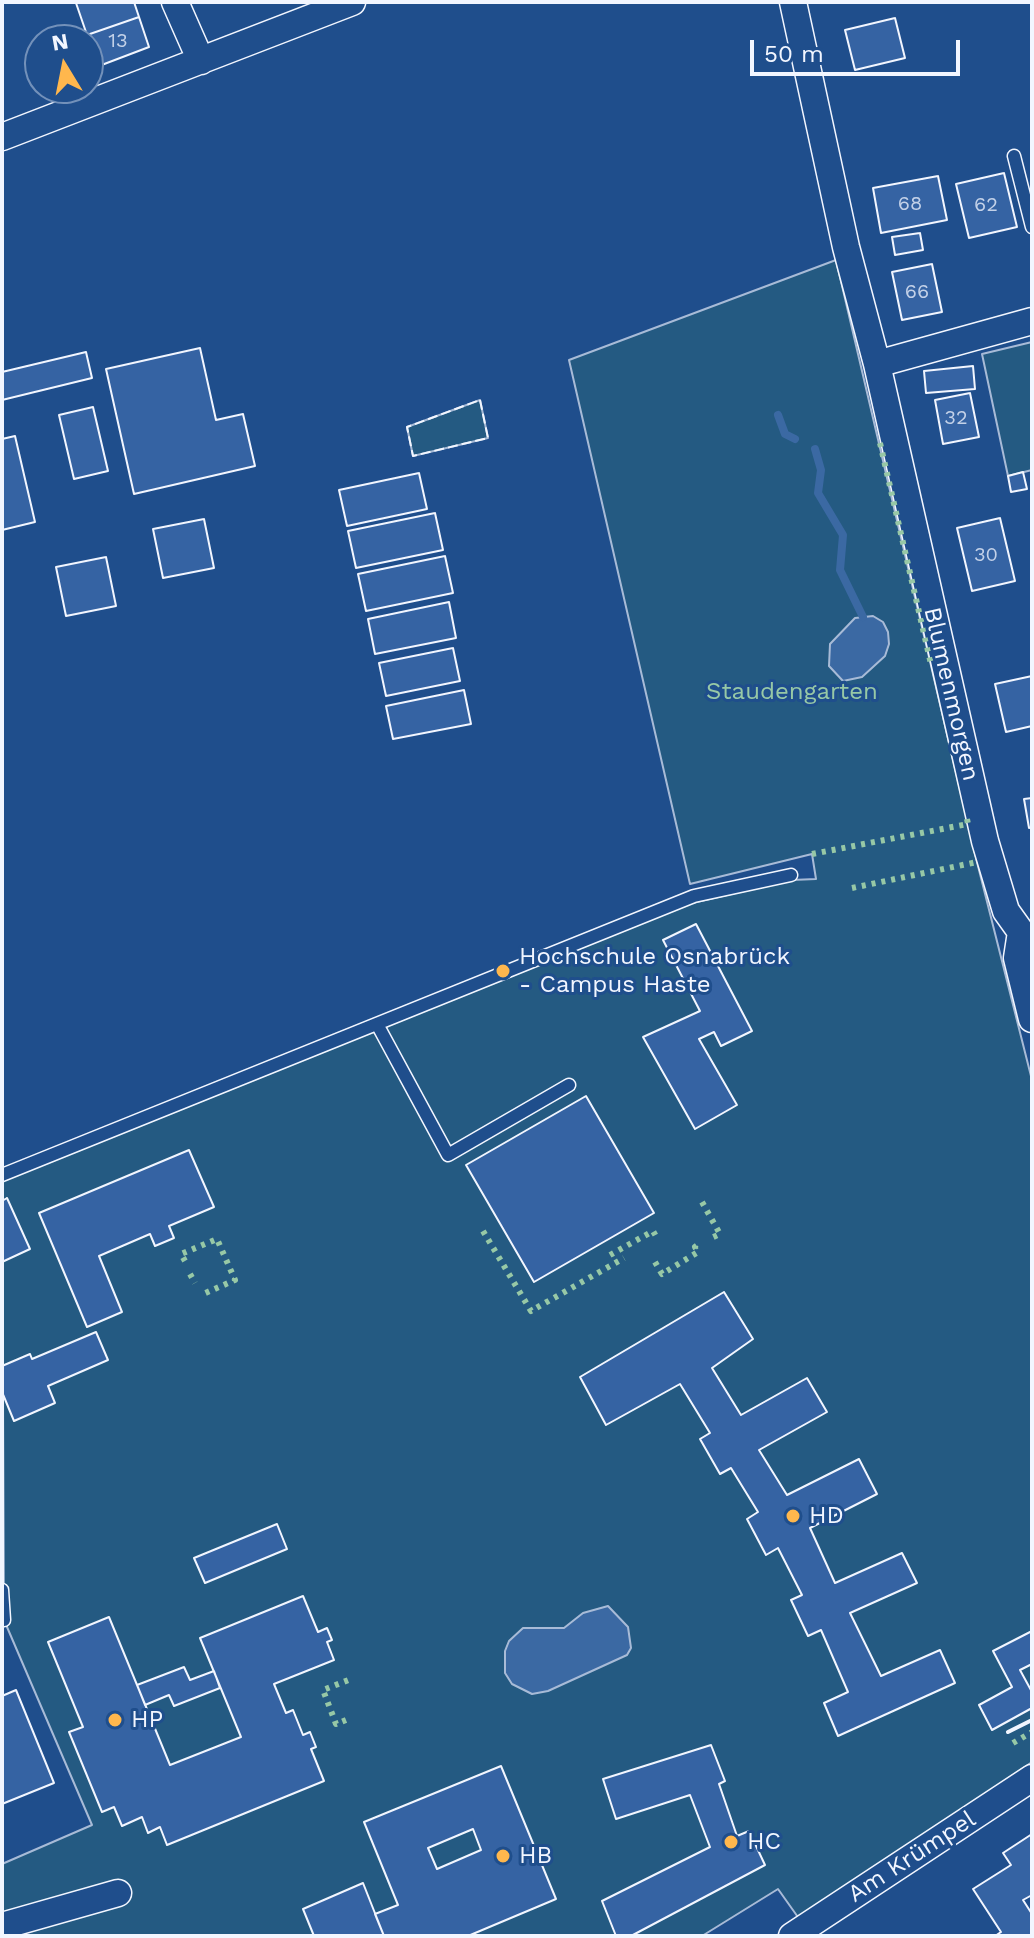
<!DOCTYPE html>
<meta charset="utf-8">
<style>
body{margin:0}
#map{position:relative;width:1034px;height:1938px;overflow:hidden;background:#1f4e8c;font-family:"Work Sans",sans-serif}
canvas{display:block}
.frame{position:absolute;inset:0;border:4px solid #f2f6ff;pointer-events:none}
.north{position:absolute;left:24px;top:24px;width:80px;height:80px;box-sizing:border-box;background:#1f4e8c;border:2px solid #7391ba;border-radius:50%;rotate:350deg;font-size:22px;font-weight:700;line-height:32px;text-align:center;color:#f2f6ff}
.north::after{content:'';display:block;margin:auto;width:28px;height:36px;background:#ffb74d;clip-path:polygon(50% 0,100% 100%,50% 72%,0 100%)}
.scale{position:absolute;left:750px;top:40px;width:210px;height:36px;box-sizing:border-box;border:4px solid #f2f6ff;border-top:0;padding-left:10px;font-size:24px;line-height:28px;white-space:nowrap;color:#f2f6ff;-webkit-text-stroke:6px #1f4e8c;paint-order:stroke}
</style>
<div id="map">
<canvas width="1034" height="1938"></canvas>
<div class="frame"></div>
<div class="north">N</div>
<div class="scale">50 m</div>
</div>
<script>
const g = document.querySelector('canvas').getContext('2d');
g.lineJoin = 'round';
function fill(path, color) { g.fillStyle = color; g.fill(path, 'evenodd'); }
const shape = rows => new Path2D(rows.map(r => 'M' + r).join(''));
function trace(path, color, width, dash) { g.strokeStyle = color; g.lineWidth = width; g.lineCap = dash ? 'butt' : 'round'; g.setLineDash(dash || []); g.stroke(path); }
function label(font, color, halo, rows, align = 'center') {
  g.font = font + ' "Work Sans",sans-serif'; g.lineWidth = 6; g.setLineDash([]); g.textBaseline = 'middle'; g.strokeStyle = halo; g.fillStyle = color; for (const [text, x, y, turn = 0] of rows) {
    g.save(); g.translate(x, y); g.rotate((+turn || 0) * Math.PI / 180); g.textAlign = isNaN(turn) ? turn : align; if (halo) g.strokeText(text, 0, 0); g.fillText(text, 0, 0); g.restore();
  }
}
const green = shape([
 [836,260,977,862,1032,1080,1032,1762,800,1920,778,1889,702,1936,2,1936,2,1864,92,1825,4,1620,2,1180,688,904,792,880,816,879,812,854,690,884,569,360,836,260],
 [1032,342,1032,470,1008,476,982,354,1032,342],
 [480,400,488,438,413,456,407,427,480,400]
]);
fill(green, '#245a82');
trace(green, '#a8bbd7', 2);
const water = shape([
 [873,616,883,622,888,632,889,644,885,656,862,677,843,681,829,666,830,644,855,618,873,616],
 [608,1606,628,1627,631,1648,627,1655,548,1691,532,1694,512,1684,505,1673,505,1651,509,1641,523,1628,564,1628,583,1613,608,1606]
]);
fill(water, '#3b69a3');
trace(water, '#a8bbd7', 2);
trace(shape([
 [778,415,785,434,795,439],
 [815,449,821,470,818,493,843,535,840,570,863,617]
]), '#3b69a3', 8);
const building = shape([
 [134,2,139,17,87,35,76,3,134,2],
 [139,17,149,47,99,66,87,35,139,17],
 [895,18,905,58,855,70,845,30,895,18],
 [1004,173,1017,227,969,238,956,184,1004,173],
 [938,176,947,220,881,233,873,188,938,176],
 [920,233,923,250,895,255,892,237,920,233],
 [932,264,942,312,902,320,892,272,932,264],
 [200,348,216,420,243,414,255,466,134,494,106,369,200,348],
 [86,352,92,378,2,400,2,372,86,352],
 [973,366,975,389,926,393,924,371,973,366],
 [970,393,979,437,943,444,935,400,970,393],
 [93,407,108,471,74,479,59,415,93,407],
 [15,436,35,522,2,530,2,439,15,436],
 [1023,472,1027,489,1011,492,1008,476,1023,472],
 [419,473,427,509,347,526,339,490,419,473],
 [435,513,443,550,356,568,348,531,435,513],
 [1000,518,1015,581,972,591,957,528,1000,518],
 [204,519,214,568,163,578,153,529,204,519],
 [445,556,453,593,366,611,358,574,445,556],
 [106,557,116,606,66,616,56,567,106,557],
 [449,602,456,638,375,654,368,619,449,602],
 [453,648,460,681,386,696,379,663,453,648],
 [1032,676,1032,726,1006,732,995,684,1032,676],
 [464,690,471,724,393,739,386,706,464,690],
 [1032,798,1032,827,1029,828,1024,799,1032,798],
 [696,924,752,1031,721,1046,714,1032,699,1039,737,1105,695,1129,643,1037,700,1011,663,940,696,924],
 [586,1096,654,1213,534,1282,466,1165,586,1096],
 [189,1150,214,1207,169,1226,174,1238,155,1246,150,1234,99,1256,122,1312,87,1327,39,1213,189,1150],
 [7,1198,30,1249,2,1262,2,1201,7,1198],
 [724,1292,753,1339,712,1368,741,1415,807,1378,827,1412,759,1450,787,1495,859,1459,877,1494,810,1528,835,1583,902,1553,917,1583,850,1613,881,1676,940,1650,955,1683,838,1736,824,1703,848,1692,821,1630,808,1636,791,1600,802,1595,778,1548,766,1555,747,1519,758,1512,731,1468,720,1474,700,1439,710,1433,680,1384,606,1425,580,1377,724,1292],
 [96,1332,108,1360,48,1386,55,1403,14,1421,2,1392,2,1366,30,1354,32,1359,96,1332],
 [277,1524,287,1549,205,1583,194,1558,277,1524],
 [303,1596,318,1632,327,1628,332,1640,327,1642,334,1660,274,1684,286,1713,293,1710,303,1735,310,1732,316,1747,311,1749,324,1781,167,1845,160,1827,148,1833,142,1817,122,1826,114,1807,102,1812,69,1732,83,1727,48,1642,109,1617,170,1765,241,1737,200,1638,303,1596],
 [1032,1631,1032,1664,1020,1670,1032,1692,1032,1708,992,1730,979,1705,1012,1687,993,1651,1032,1631],
 [184,1667,190,1680,214,1671,220,1688,174,1706,169,1695,145,1705,137,1685,184,1667],
 [16,1690,54,1783,2,1804,2,1696,16,1690],
 [711,1745,725,1781,719,1784,737,1836,749,1831,765,1865,631,1936,616,1936,602,1901,710,1847,690,1795,616,1819,603,1779,711,1745],
 [501,1766,556,1899,468,1936,384,1936,375,1914,398,1905,364,1822,501,1766],
 [473,1829,481,1850,437,1869,428,1848,473,1829],
 [1032,1834,1032,1895,1023,1900,1032,1914,1032,1936,995,1936,1001,1932,973,1889,1011,1865,1003,1853,1032,1834],
 [363,1883,384,1936,314,1936,303,1909,363,1883]
]);
fill(building, '#3563a3');
trace(building, '#f2f6ff', 2);
const service = shape([
 [1014,156,1032,227],
 [377,1024,448,1155,569,1085],
 [2,1175,694,896,791,875],
 [2,1590,4,1620]
]);
const minor = shape([
 [175,2,201,61],
 [793,2,846,247,877,364,985,841,1006,911,1021,932,1017,958,1032,1019],
 [2,137,352,2],
 [877,364,1032,321],
 [2,1926,118,1893],
 [792,1936,1032,1778]
]);
trace(service, '#f2f6ff', 15);
trace(minor, '#f2f6ff', 29);
trace(service, '#1f4e8c', 12);
trace(minor, '#1f4e8c', 26);
trace(shape([
 [880,443,931,664],
 [812,854,968,824,967,819],
 [852,888,977,862],
 [702,1202,720,1234,709,1239],
 [483,1231,531,1311,624,1258],
 [610,1255,653,1231,657,1238],
 [185,1261,181,1254,217,1239,235,1280,201,1295],
 [655,1262,662,1274,698,1252,695,1247,699,1244],
 [190,1274,195,1283],
 [346,1720,336,1724,323,1690,351,1679],
 [1013,1743,1032,1732]
]), '#97c8a6', 6, [4, 6]);
trace(shape([
 [480,400,488,438,413,456,407,427,480,400]
]), '#f2f6ff', 2, [10, 4]);
trace(shape([
 [1008,1732,1032,1720]
]), '#f2f6ff', 4);
for (const [x, y, r, color] of [
 [503,971,8,"#ffb74d"],
 [793,1516,8,"#ffb74d"],
 [115,1720,8,"#ffb74d"],
 [731,1842,8,"#ffb74d"],
 [503,1856,8,"#ffb74d"]
]) { const dot = new Path2D(); dot.arc(x, y, r, 0, 2 * Math.PI); g.fillStyle = color; g.fill(dot); trace(dot, '#1f4e8c', 3); }
label('20px', '#c3d1e8', null, [
 ["13",118,41],
 ["68",910,204],
 ["62",986,205],
 ["66",917,292],
 ["32",956,418],
 ["30",986,555]
]);
label('24px', '#97c8a6', '#1f4e8c', [
 ["Staudengarten",792,692]
]);
label('24px', '#f2f6ff', '#1f4e8c', [
 ["Blumenmorgen",951,694,77],
 ["Am Krümpel",912,1857,-33]
]);
label('24px', '#f2f6ff', '#1f4e8c', [
 ["Hochschule Osnabrück",519,957],
 ["- Campus Haste",519,985],
 ["HD",809,1516],
 ["HP",131,1720],
 ["HC",747,1842],
 ["HB",519,1856]
], 'left');
</script>
